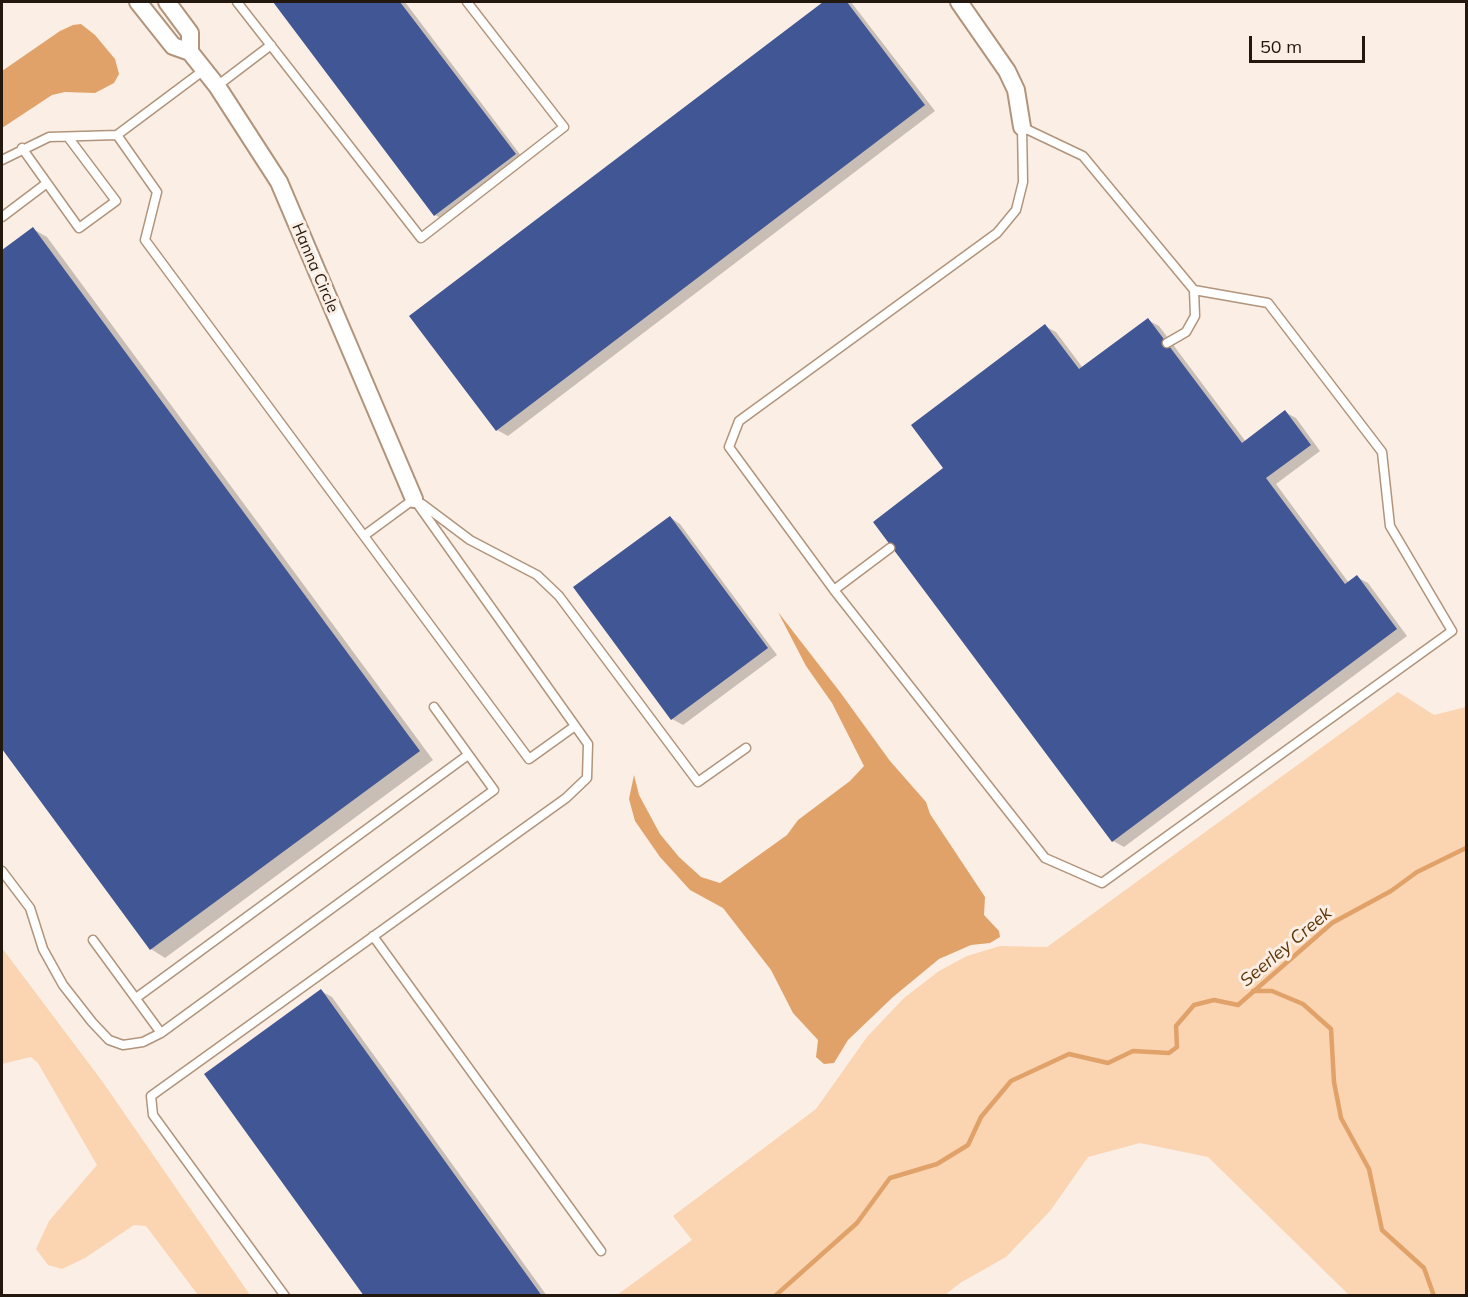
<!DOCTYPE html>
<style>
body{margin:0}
#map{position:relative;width:1468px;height:1297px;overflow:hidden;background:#fbeee4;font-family:Mulish,sans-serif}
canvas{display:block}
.frame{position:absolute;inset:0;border:3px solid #22180e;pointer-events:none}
.scale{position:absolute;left:1249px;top:36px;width:116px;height:27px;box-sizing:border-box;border:3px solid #22180e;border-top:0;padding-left:8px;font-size:18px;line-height:21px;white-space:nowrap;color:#22180e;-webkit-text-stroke:4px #fbeee4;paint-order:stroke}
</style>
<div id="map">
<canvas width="1468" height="1297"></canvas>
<div class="frame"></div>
<div class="scale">50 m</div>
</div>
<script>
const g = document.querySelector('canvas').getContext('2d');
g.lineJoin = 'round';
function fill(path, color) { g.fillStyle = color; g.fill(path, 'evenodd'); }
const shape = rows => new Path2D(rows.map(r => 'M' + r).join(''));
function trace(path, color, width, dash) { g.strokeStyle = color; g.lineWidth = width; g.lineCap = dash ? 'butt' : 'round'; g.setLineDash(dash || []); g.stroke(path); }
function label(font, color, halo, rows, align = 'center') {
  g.font = font + ' Mulish,sans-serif'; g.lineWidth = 6; g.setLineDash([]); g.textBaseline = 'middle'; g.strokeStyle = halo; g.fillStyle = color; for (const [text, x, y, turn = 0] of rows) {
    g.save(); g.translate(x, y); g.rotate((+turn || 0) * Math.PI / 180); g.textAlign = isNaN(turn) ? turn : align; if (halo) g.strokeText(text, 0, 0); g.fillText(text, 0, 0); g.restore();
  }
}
fill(shape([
 [1398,692,1434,715,1466,707,1466,1295,1349,1295,1208,1157,1140,1143,1088,1157,1050,1211,1006,1257,960,1283,945,1295,617,1295,692,1240,673,1216,816,1109,867,1037,904,998,939,971,967,956,1000,946,1047,947],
 [2,948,102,1081,250,1295,198,1295,146,1226,134,1225,85,1258,62,1269,48,1265,36,1249,49,1221,97,1165,38,1063,31,1057,2,1064]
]), '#fbd4b2');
fill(shape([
 [81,24,95,35,115,59,119,74,114,83,95,93,65,92,52,95,2,128,2,71,60,31,73,25],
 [778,612,840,692,890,761,926,802,930,814,985,897,984,915,999,931,1000,937,990,943,971,945,939,959,893,997,848,1040,834,1063,824,1064,816,1057,818,1040,793,1013,771,970,723,908,690,890,660,857,635,821,629,799,634,775,639,795,660,834,679,857,701,877,720,883,787,835,798,820,850,781,864,766,832,703,806,666]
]), '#e0a269');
fill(shape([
 [275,2,405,2,525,161,446,221,435,215],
 [826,2,851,2,935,111,508,436,497,430,411,317],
 [33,229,47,237,433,760,165,958,151,949,2,747,2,252],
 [1148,320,1159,326,1246,442,1285,412,1296,418,1320,451,1276,484,1349,583,1357,577,1368,583,1407,636,1124,847,1113,841,875,522,945,469,1045,326,1056,332,1083,368],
 [670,517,680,524,777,655,683,725,672,719],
 [321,991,332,997,547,1296,365,1296]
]), '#0003');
trace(shape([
 [1253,991,1272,991,1303,1004,1331,1029,1334,1082,1341,1118,1369,1169,1382,1230,1424,1268,1434,1296],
 [775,1296,857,1223,890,1178,937,1164,968,1145,981,1117,1011,1081,1069,1054,1108,1063,1133,1051,1169,1053,1177,1047,1176,1026,1194,1005,1214,1000,1238,1005,1332,923,1391,891,1417,872,1466,848]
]), '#e0a269', 4.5);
fill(shape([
 [273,2,400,2,516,154,434,216],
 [823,2,847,2,925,105,496,431,409,316],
 [33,227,420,751,150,950,2,749,2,250],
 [1148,318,1242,443,1285,410,1311,445,1266,478,1345,584,1357,575,1397,629,1112,842,873,522,943,468,911,425,1045,324,1079,369],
 [670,516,768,648,671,720,573,587],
 [321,989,542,1296,364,1296,204,1074]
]), '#415694');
const lane = shape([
 [237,2,421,238,564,127,467,2],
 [217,86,271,45],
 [117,135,157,192,145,240,529,759,575,726],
 [22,148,79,228,116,201,68,137],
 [2,160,49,137,117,135,204,70],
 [2,217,47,183],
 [1167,343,1186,332,1195,316,1194,290,1083,156,1022,127,1023,182,1016,210,997,233,739,421,729,447,834,590,1045,858,1102,883,1452,631,1390,526,1382,452,1268,303,1194,290],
 [422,504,470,540,537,575,559,596,698,782,746,748],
 [365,535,414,499],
 [834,590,890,548],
 [2,871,30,908,43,949,63,985,92,1022,109,1040,123,1045,143,1042,161,1033,494,790,434,707],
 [373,936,601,1251],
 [93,940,161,1033],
 [136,998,468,755],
 [285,1296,153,1115,151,1096,566,798,587,778,588,744,414,499]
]);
const street = shape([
 [138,2,173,46,190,52,217,86,279,182,414,499],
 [167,2,190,33,190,52],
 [959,2,1007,71,1016,90,1022,127]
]);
trace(lane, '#b1947b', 11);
trace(street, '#b1947b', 20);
trace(lane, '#fff', 8);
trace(street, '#fff', 16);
label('16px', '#22180e', '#fbeee4', [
 ["Hanna Circle",315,268,67]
]);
label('italic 18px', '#5d3506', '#fbeee4', [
 ["Seerley Creek",1286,947,-40]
]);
</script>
